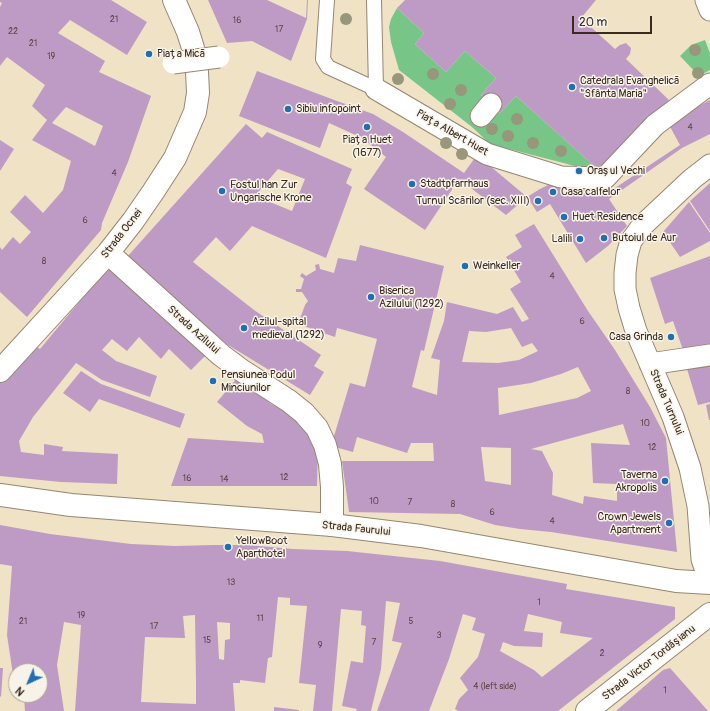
<!DOCTYPE html>
<meta charset="utf-8">
<style>
body{margin:0}
#map{position:relative;width:710px;height:711px;overflow:hidden;background:#f0e2c5;font-family:Pangolin,sans-serif}
canvas{display:block}
.north{position:absolute;left:8px;top:663px;width:40px;height:40px;box-sizing:border-box;background:#f7f3e8;border:1px solid #aca397;border-radius:50%;rotate:224deg;font-size:11px;font-weight:700;line-height:16px;text-align:center;color:#3b2a1e}
.north::after{content:'';display:block;margin:auto;width:14px;height:18px;background:#1f6fb2;clip-path:polygon(50% 0,100% 100%,50% 72%,0 100%)}
.scale{position:absolute;left:572px;top:16px;width:80px;height:18px;box-sizing:border-box;border:2px solid #3b2a1e;border-top:0;padding-left:5px;font-size:12px;line-height:14px;white-space:nowrap;color:#3b2a1e;-webkit-text-stroke:3px #f7f3e8;paint-order:stroke}
</style>
<div id="map">
<canvas width="710" height="711"></canvas>
<div class="north">N</div>
<div class="scale">20 m</div>
</div>
<script>
const g = document.querySelector('canvas').getContext('2d');
g.lineJoin = 'round';
function fill(path, color) { g.fillStyle = color; g.fill(path, 'evenodd'); }
const shape = rows => new Path2D(rows.map(r => 'M' + r).join(''));
function trace(path, color, width, dash) { g.strokeStyle = color; g.lineWidth = width; g.lineCap = dash ? 'butt' : 'round'; g.setLineDash(dash || []); g.stroke(path); }
function label(font, color, halo, rows, align = 'center') {
  g.font = font + ' Pangolin,sans-serif'; g.lineWidth = 3; g.setLineDash([]); g.textBaseline = 'middle'; g.strokeStyle = halo; g.fillStyle = color; for (const [text, x, y, turn = 0] of rows) {
    g.save(); g.translate(x, y); g.rotate((+turn || 0) * Math.PI / 180); g.textAlign = isNaN(turn) ? turn : align; if (halo) g.strokeText(text, 0, 0); g.fillText(text, 0, 0); g.restore();
  }
}
fill(shape([
 [397,8,424,33,415,44,446,72,465,51,496,78,481,95,500,113,516,96,602,173,490,144,472,127,399,70,391,42,389,27,391,19],
 [705,40,710,53,710,70,699,76,680,56,691,45]
]), '#77c687');
fill(shape([
 [0,0,111,0,147,22,127,55,70,20,58,33,105,61,99,72,151,96,128,162,102,223,101,230,27,317,0,292,0,247,2,250,13,237,20,244,31,232,10,212,25,195,43,213,63,190,71,161,32,140,47,120,32,106,45,85,7,57,0,66,0,7,2,3,0,2],
 [66,107,103,126,95,146,52,123],
 [208,0,267,0,306,18,307,0,308,0,307,19,291,61,252,41,227,43],
 [405,0,596,0,581,18,615,49,620,45,626,43,631,48,630,54,626,59,669,100,602,173,516,96,500,113,481,95,496,78,465,51,446,72,415,44,424,33,397,8],
 [257,71,337,101,373,114,403,132,464,173,477,155,527,197,506,215,459,179,425,230,364,189,386,157,362,138,329,123,320,148,239,116],
 [710,100,710,134,682,148,609,199,627,226,608,246,586,263,550,204,537,212,527,197,540,189,558,180,565,195,574,190,598,182,606,194,680,145,668,123],
 [246,124,262,138,267,132,352,169,346,183,352,187,326,258,252,226,230,251,216,237,193,262,254,310,321,355,314,366,324,372,310,395,228,345,166,292,127,257],
 [278,169,305,179,292,211,255,196],
 [0,140,14,149,0,171],
 [710,183,710,231,690,201],
 [689,202,710,233,710,241,680,257,663,232],
 [534,224,588,311,615,350,650,407,666,438,677,552,551,532,520,529,495,525,460,514,349,512,342,461,434,461,433,443,411,443,407,453,357,437,353,452,331,446,350,383,365,387,377,339,337,328,335,337,298,324,305,305,308,301,302,292,296,292,296,289,301,289,304,279,300,276,302,273,306,276,316,270,315,265,319,264,320,269,334,273,338,258,356,261,360,245,444,266,424,351,421,350,412,387,437,395,440,360,431,358,444,321,447,302,497,314,513,307,522,322,529,319,510,289,521,282,506,257,522,247,515,235],
 [511,328,522,347,532,343,538,351,519,360,498,363,462,362,469,331,486,332],
 [578,367,591,391,577,398,499,415,498,388,531,383,561,374],
 [623,424,630,445,591,443,593,483,617,484,617,501,584,496,583,504,552,495,553,473,542,451,531,449],
 [481,447,511,448,511,485,485,481],
 [710,256,710,348,684,353,673,321,665,324,650,278],
 [110,265,206,355,191,370,169,349,161,359,139,337,127,351,112,339,102,350,116,361,157,376,150,397,102,380,76,363,33,417,19,441,21,452,44,455,44,444,63,447,62,451,118,454,117,484,61,482,0,476,0,383,33,344,40,349],
 [710,364,710,402,698,405,687,369],
 [81,371,101,384,185,414,180,428,99,399,90,412,63,393],
 [238,377,271,404,299,419,318,445,317,486,171,486,188,438,264,443,262,434,247,426,217,402],
 [710,404,710,420,709,420,706,405],
 [0,525,50,534,131,544,175,546,214,545,248,545,293,549,347,551,440,561,567,584,566,589,675,607,675,619,558,711,458,711,455,709,459,699,468,690,460,678,478,657,485,634,472,630,476,618,463,614,449,659,429,711,377,711,402,643,392,641,400,603,386,601,381,669,371,711,356,711,357,709,342,706,351,661,363,663,366,626,361,625,362,611,341,609,332,711,313,711,316,685,299,683,307,606,290,605,290,598,278,597,272,657,268,658,265,683,240,680,240,683,233,683,235,711,75,711,81,625,64,622,57,665,64,711,25,711,24,697,17,698,16,695,40,695,40,671,16,671,16,688,15,688,7,635,12,566,0,564],
 [528,614,562,622,560,633,593,638,542,677,534,670,500,651,503,642,514,646,542,647,543,633,524,631],
 [195,615,196,682,196,704,141,702,145,637,185,638,183,616],
 [217,622,230,623,230,639,225,640,224,660,219,659],
 [0,668,3,668,1,697,0,696],
 [670,668,708,711,616,711,663,670],
 [274,707,299,710,299,711,274,711]
]), '#be9bc5');
const service = shape([
 [327,0,323,59,328,67,376,89,374,0]
]);
const pedestrian = shape([
 [706,0,710,10],
 [376,89,487,154,561,177,605,178,655,125,710,84],
 [481,116,491,104],
 [650,364,710,355],
 [710,583,702,559,698,506,690,468,673,417,636,331,629,308,625,289,625,273,627,255,631,241,642,226,692,179,710,165]
]);
const minor = shape([
 [174,0,188,32,193,48],
 [108,253,221,355,241,370,289,401,304,413,317,428,325,445,330,464,332,487,332,525],
 [0,371,108,253,133,221,153,192,175,158,195,112,198,93,197,72],
 [587,711,710,614]
]);
const tertiary = shape([
 [0,495,71,505,332,525,421,536,676,581,710,583]
]);
trace(service, '#968672', 16);
trace(pedestrian, '#968672', 23);
trace(minor, '#968672', 24);
trace(tertiary, '#968672', 24);
trace(service, '#fff', 14);
trace(pedestrian, '#fff', 21);
trace(minor, '#fff', 22);
trace(tertiary, '#fff', 22);
const pedestrianBridge = shape([
 [173,63,219,57]
]);
trace(pedestrianBridge, '#968672', 23, []);
trace(pedestrianBridge, '#fff', 21);
g.fillStyle = '#96977b';
for (const [x, y] of [
 [346,19],
 [695,50],
 [698,73],
 [433,74],
 [398,79],
 [461,90],
 [450,104],
 [517,119],
 [492,129],
 [508,136],
 [446,143],
 [533,143],
 [561,151],
 [462,154]
]) { g.beginPath(); g.arc(x, y, 6, 0, 2 * Math.PI); g.fill(); }
for (const [x, y, r, color] of [
 [149,54,4,"#1f6fb2"],
 [572,87,4,"#1f6fb2"],
 [288,109,4,"#1f6fb2"],
 [367,127,4,"#1f6fb2"],
 [579,171,4,"#1f6fb2"],
 [412,184,4,"#1f6fb2"],
 [222,191,4,"#1f6fb2"],
 [553,192,4,"#1f6fb2"],
 [538,201,4,"#1f6fb2"],
 [564,217,4,"#1f6fb2"],
 [604,238,4,"#1f6fb2"],
 [580,239,4,"#1f6fb2"],
 [465,266,4,"#1f6fb2"],
 [371,297,4,"#1f6fb2"],
 [244,328,4,"#1f6fb2"],
 [671,337,4,"#1f6fb2"],
 [213,381,4,"#1f6fb2"],
 [665,481,4,"#1f6fb2"],
 [669,523,4,"#1f6fb2"],
 [228,547,4,"#1f6fb2"]
]) { const dot = new Path2D(); dot.arc(x, y, r, 0, 2 * Math.PI); g.fillStyle = color; g.fill(dot); trace(dot, '#f7f3e8', 1.5); }
label('9px', '#5c4648', null, [
 ["21",114,20],
 ["16",237,21],
 ["17",279,30],
 ["22",13,32],
 ["21",33,44],
 ["19",51,57],
 ["4",690,128],
 ["4",114,174],
 ["6",85,221],
 ["8",44,262],
 ["4",552,277],
 ["6",582,322],
 ["8",628,392],
 ["10",645,424],
 ["12",652,448],
 ["12",284,478],
 ["16",187,479],
 ["14",224,480],
 ["10",374,502],
 ["7",410,503],
 ["8",453,505],
 ["6",492,513],
 ["4",552,522],
 ["13",231,583],
 ["1",539,603],
 ["19",81,616],
 ["11",260,619],
 ["21",23,622],
 ["5",411,622],
 ["17",154,627],
 ["3",439,636],
 ["15",207,641],
 ["7",374,643],
 ["9",320,646],
 ["2",602,654],
 ["4 (left side)",495,687],
 ["1",665,691]
]);
label('11px', '#3b2a1e', '#f7f3e8', [
 ["Piața Mică",157,54],
 ["Catedrala Evanghelică",580,81],
 ["\"Sfânta Maria\"",580,94],
 ["Sibiu infopoint",296,109],
 ["Piața Huet",367,140,"center"],
 ["(1677)",367,153,"center"],
 ["Orașul Vechi",587,171],
 ["Stadtpfarrhaus",420,184],
 ["Fostul han Zur",230,185],
 ["Ungarische Krone",230,198],
 ["Casa calfelor",561,192],
 ["Turnul Scărilor (sec. XIII)",530,201,"right"],
 ["Huet Residence",572,217],
 ["Butoiul de Aur",612,238],
 ["Lalili",572,239,"right"],
 ["Weinkeller",473,266],
 ["Biserica",379,291],
 ["Azilului (1292)",379,304],
 ["Azilul-spital",252,322],
 ["medieval (1292)",252,335],
 ["Casa Grinda",663,337,"right"],
 ["Pensiunea Podul",221,375],
 ["Minciunilor",221,388],
 ["Taverna",657,475,"right"],
 ["Akropolis",657,488,"right"],
 ["Crown Jewels",661,517,"right"],
 ["Apartment",661,530,"right"],
 ["YellowBoot",236,541],
 ["Aparthotel",236,554]
], 'left');
label('11px', '#3b2a1e', '#f7f3e8', [
 ["Piața Albert Huet",452,133,30],
 ["Strada Ocnei",122,234,-52],
 ["Strada Azilului",193,330,42],
 ["Strada Turnului",666,402,67],
 ["Strada Faurului",356,529,6],
 ["Strada Victor Tordășianu",649,663,-38]
]);
</script>
